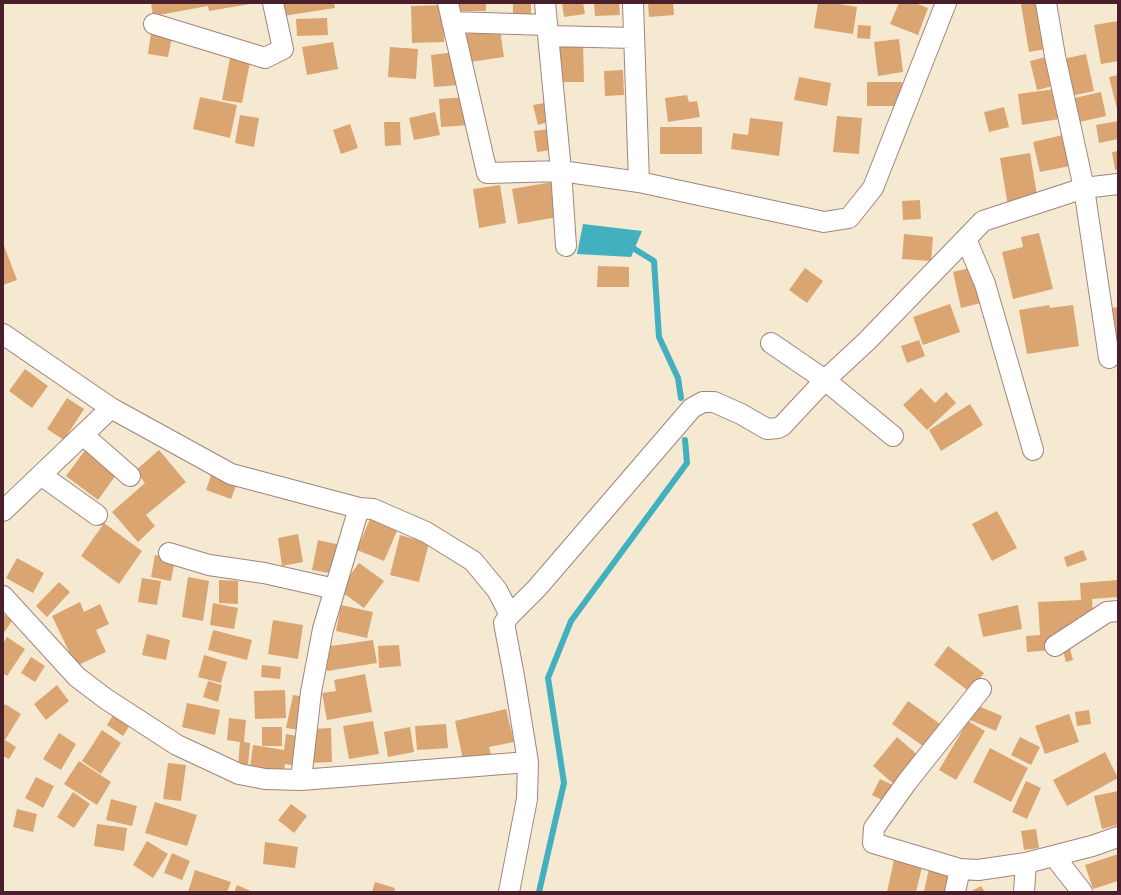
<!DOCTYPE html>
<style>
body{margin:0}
#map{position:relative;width:1121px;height:895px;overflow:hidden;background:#f6e9d2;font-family:"IM FELL Great Primer",serif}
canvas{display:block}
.frame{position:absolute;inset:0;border:4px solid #4a1f2b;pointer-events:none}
</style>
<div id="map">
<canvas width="1121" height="895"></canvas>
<div class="frame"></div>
</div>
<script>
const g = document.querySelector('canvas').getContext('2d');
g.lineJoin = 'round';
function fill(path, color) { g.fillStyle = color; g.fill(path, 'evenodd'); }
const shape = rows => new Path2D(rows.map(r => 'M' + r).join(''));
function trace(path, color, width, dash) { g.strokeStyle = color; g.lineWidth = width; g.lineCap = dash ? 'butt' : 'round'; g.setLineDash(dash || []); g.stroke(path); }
fill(shape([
 [583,224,642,231,631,257,577,254]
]), '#42b0bf');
trace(shape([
 [628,245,654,261,659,337,678,378,681,398],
 [539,892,564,783,548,678,571,621,687,463,685,440]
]), '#42b0bf', 6);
fill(shape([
 [151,3,250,3,250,4,209,11,208,6,153,16],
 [281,3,334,3,335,8,283,16],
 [451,3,486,3,486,11,451,11],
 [513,3,531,3,531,16,513,16],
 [562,3,583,3,585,14,564,17],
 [594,3,619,3,620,15,595,16],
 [648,3,673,3,674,15,649,17],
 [818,3,833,3,857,7,853,34,814,28],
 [899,3,915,3,928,8,918,35,890,24],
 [1029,3,1039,3,1046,49,1029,52,1021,4],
 [443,5,444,42,412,43,411,6],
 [327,18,328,35,297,36,296,19],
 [1118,21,1118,61,1101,64,1094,25],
 [858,25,871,26,870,39,857,38],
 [500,29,504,57,470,62,466,34],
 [151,33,172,37,168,57,148,54],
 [899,39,903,72,878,76,874,42],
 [333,42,338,69,307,75,302,47],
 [559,44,583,44,584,82,559,82],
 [390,47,418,49,416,79,388,77],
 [456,52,459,85,434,87,431,55],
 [1086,54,1094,91,1066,97,1058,60],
 [1050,56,1057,85,1037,90,1030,61],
 [230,58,250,62,242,103,222,100],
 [623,70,624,95,605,96,604,71],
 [1118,75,1118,109,1117,109,1109,77],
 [799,77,831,83,827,106,794,100],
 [867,82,902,82,902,106,867,106],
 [1055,89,1059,119,1022,125,1018,94],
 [1101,92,1106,116,1075,123,1070,99],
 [687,95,689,102,697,101,700,117,668,122,665,98],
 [200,97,237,105,230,138,193,129],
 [467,97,469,125,441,127,439,99],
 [544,103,548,122,538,125,533,105],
 [1004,107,1009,127,989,132,984,112],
 [435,112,440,135,414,140,409,118],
 [240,115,259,118,254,147,235,143],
 [837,116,862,118,859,154,833,152],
 [750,118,783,122,779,156,731,149,733,133,748,135],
 [1118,121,1118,139,1099,143,1096,125],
 [384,122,400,122,401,145,385,146],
 [350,124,358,148,341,154,333,130],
 [660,127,702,127,702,154,660,154],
 [556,128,559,149,537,152,534,131],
 [1063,135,1070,166,1040,172,1033,142],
 [1118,151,1118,169,1115,170,1112,152],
 [1030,153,1038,201,1008,206,1000,158],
 [552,182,558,217,518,224,512,189],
 [500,185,506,223,479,228,473,189],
 [920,200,921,219,903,220,902,201],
 [1039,233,1053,289,1013,299,1002,252,1023,247,1021,237],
 [904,234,933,237,931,261,902,259],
 [3,243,17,280,3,285],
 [598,266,629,267,629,287,597,287],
 [973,267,981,303,961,308,953,272],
 [805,268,823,281,807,303,789,290],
 [950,304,960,332,923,345,913,317],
 [1049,305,1050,308,1073,305,1079,346,1027,354,1019,310],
 [1118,307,1118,343,1107,345,1096,311],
 [919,340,925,356,907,363,901,346],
 [25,369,48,386,32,408,9,391],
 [921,388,935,403,946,392,956,403,927,430,903,405],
 [67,398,84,409,64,440,47,429],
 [970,404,983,425,941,451,929,430],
 [86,449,118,472,98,500,66,476],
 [159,450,186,482,146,515,155,526,138,542,112,512,145,483,135,471],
 [217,459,243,468,231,499,206,490],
 [997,511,1017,548,992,561,972,524],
 [370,519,397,531,384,561,357,550],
 [104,523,142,551,119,584,81,556],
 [298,534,303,562,282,566,278,538],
 [400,535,429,543,419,582,390,575],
 [318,540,341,545,335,574,312,570],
 [1083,550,1087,560,1067,567,1064,557],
 [155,555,175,559,171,581,151,577],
 [17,558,44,573,33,593,6,578],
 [359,563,384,581,364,608,339,590],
 [188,577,209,581,203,621,182,617],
 [142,578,161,581,157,605,138,602],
 [219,580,238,581,238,604,219,603],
 [1118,580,1118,597,1092,599,1093,616,1078,617,1079,633,1052,634,1054,650,1027,652,1026,636,1040,635,1038,602,1081,600,1080,583],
 [59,582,70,592,47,617,36,606],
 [80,602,84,612,100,604,109,624,96,630,106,652,76,666,52,616],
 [213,603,238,608,234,629,210,625],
 [341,605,373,612,367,638,336,631],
 [1018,605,1022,629,983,637,978,614],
 [3,614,12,621,3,634],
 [273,620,303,625,298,659,268,654],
 [213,630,252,640,247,660,208,650],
 [147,634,170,640,166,660,142,655],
 [7,637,25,649,7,676,3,673,3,644],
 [373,640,377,663,327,671,324,647],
 [399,645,401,666,379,668,378,646],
 [1069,645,1073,660,1066,662,1062,647],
 [948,646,984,673,970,692,934,665],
 [204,655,227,662,221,683,198,677],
 [31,657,45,666,35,682,21,673],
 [262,665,281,667,280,679,261,677],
 [365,674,372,712,327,720,322,693,336,691,334,680],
 [208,681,222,685,218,702,203,697],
 [57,685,69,701,46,720,34,704],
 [285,690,286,718,255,719,254,691],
 [293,695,306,697,299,730,286,728],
 [908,701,943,726,927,749,892,724],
 [187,703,220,710,215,735,182,727],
 [5,704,21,714,5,740,16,747,9,759,3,756,3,708],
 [976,705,1002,716,996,731,970,720],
 [506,709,514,742,489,747,491,754,463,760,455,721],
 [116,710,133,720,123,736,107,725],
 [1089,710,1091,724,1077,726,1075,712],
 [1069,714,1079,742,1045,754,1035,726],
 [229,718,246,720,244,742,250,743,248,766,238,765,240,742,227,740],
 [373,721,379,754,349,759,343,726],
 [968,721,985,731,956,780,939,770],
 [446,724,448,748,417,750,415,726],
 [262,727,282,727,282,746,262,746],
 [410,727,414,752,388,757,384,732],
 [331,728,332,762,311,763,310,729],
 [102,730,121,743,101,774,82,761],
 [59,733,76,744,61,770,43,759],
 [286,734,302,737,298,766,285,764,284,772,250,767,253,745,284,750],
 [897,737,920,757,896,786,873,766],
 [1020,737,1040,747,1031,765,1011,755],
 [990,748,1028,768,1011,802,973,782],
 [1105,752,1118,778,1067,806,1053,780],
 [79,761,111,782,97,805,64,784],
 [168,763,186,765,181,801,163,799],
 [36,777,54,786,43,808,25,798],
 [880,779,895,786,886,802,872,795],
 [1026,781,1041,788,1027,819,1012,812],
 [1118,791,1118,825,1102,829,1094,796],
 [73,792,90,804,74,828,57,817],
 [111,799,137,806,132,826,106,820],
 [155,802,197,815,187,846,145,833],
 [291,804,307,816,294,833,278,820],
 [17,809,37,814,33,832,13,827],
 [97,824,127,828,124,851,94,846],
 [1036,829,1039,848,1024,850,1021,831],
 [147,841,168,854,153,878,133,865],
 [265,842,298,847,295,868,263,864],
 [172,853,190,861,182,880,164,873],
 [1118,854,1118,881,1093,889,1085,865],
 [894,860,922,867,916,892,887,892],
 [929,868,954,872,950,892,924,892],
 [195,870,231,882,227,892,188,892],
 [375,882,395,888,394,892,372,892],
 [237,885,253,892,234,892],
 [981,886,985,892,970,892]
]), '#daa570');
const minor = shape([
 [448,3,487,173,561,171,639,182,633,3],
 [545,3,561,171,566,246],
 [1046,3,1055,56,1084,188,1109,358],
 [452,22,547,25],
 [154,24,265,58,283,49,273,3],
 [548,36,634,38],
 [639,182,824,222,849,218,873,188,946,3],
 [966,239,985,284,1033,450],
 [3,334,111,408,231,474,359,508,373,509,426,532,473,561,497,590,510,615],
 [771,343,825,380,893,436],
 [83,435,130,476],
 [41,475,97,515],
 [359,508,323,629,311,692,301,780,528,762],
 [3,511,111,408],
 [169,553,209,565,264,573,335,589],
 [3,596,77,677,106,699,177,745,239,774,265,779,301,780],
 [1055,646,1107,612,1118,611],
 [981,689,907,782,874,828,873,843,960,869,978,870,1026,863,1092,846,1118,837],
 [1054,856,1082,892],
 [509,892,527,799,528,762,514,676,504,623,510,615,537,588,692,408,703,402,714,402,741,414,767,429,778,428,782,426,825,380,867,341,983,221,1084,188,1118,184],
 [955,892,960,869],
 [1024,892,1026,863]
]);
trace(minor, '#a0847e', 22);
trace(minor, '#fff', 20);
</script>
